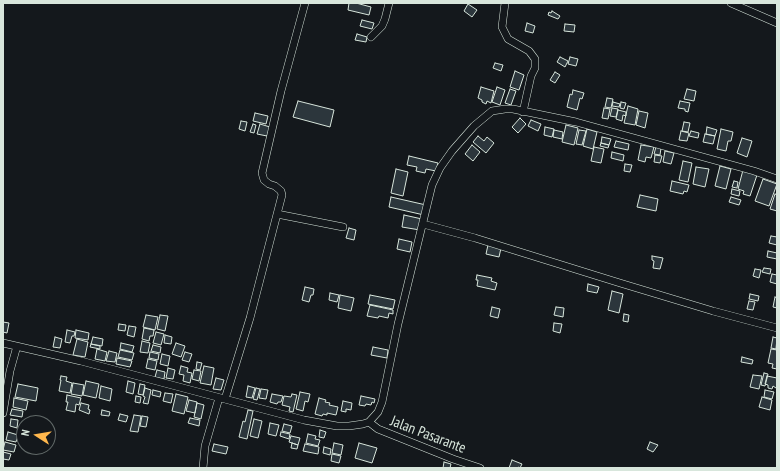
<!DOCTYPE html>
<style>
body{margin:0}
#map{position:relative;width:780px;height:471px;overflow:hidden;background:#14181c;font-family:"PT Sans Narrow",sans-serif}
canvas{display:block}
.frame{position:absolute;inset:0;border:4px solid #d8e6dc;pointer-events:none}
.north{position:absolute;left:16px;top:415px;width:40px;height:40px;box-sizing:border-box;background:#14181c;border:1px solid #626a69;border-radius:50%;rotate:282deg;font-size:11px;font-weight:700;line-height:16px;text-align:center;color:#d8e6dc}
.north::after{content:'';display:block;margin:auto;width:14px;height:18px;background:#ffb74d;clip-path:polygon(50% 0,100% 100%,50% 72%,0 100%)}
</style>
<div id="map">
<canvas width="780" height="471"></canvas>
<div class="frame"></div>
<div class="north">N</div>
</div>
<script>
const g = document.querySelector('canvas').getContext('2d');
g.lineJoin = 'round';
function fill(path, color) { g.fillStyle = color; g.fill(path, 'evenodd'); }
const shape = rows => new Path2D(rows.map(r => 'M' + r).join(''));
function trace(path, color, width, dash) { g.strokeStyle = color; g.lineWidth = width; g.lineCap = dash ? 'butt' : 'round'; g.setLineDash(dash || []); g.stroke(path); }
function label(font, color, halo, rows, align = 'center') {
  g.font = font + ' "PT Sans Narrow",sans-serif'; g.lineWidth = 3; g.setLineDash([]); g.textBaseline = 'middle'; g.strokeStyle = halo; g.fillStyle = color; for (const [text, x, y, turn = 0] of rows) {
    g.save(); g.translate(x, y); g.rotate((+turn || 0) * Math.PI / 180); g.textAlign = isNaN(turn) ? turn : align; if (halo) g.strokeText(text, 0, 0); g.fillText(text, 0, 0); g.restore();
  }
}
const building = shape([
 [349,3,356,3,371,7,369,15,348,10,349,3],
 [468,4,477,10,472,17,464,11,468,4],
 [552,11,560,16,558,19,548,15,549,12,551,13,552,11],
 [362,20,374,23,372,29,360,26,362,20],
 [527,23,535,26,533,33,525,31,527,23],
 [565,24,575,25,574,32,564,31,565,24],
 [357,34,367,37,366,42,355,40,357,34],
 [560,57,568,61,565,67,557,62,560,57],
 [570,57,578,59,576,66,568,64,570,57],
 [495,63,503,65,501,71,493,68,495,63],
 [515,71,524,75,519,90,510,87,515,71],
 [555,72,560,75,555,83,550,80,555,72],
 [481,87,494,91,491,103,487,101,486,104,482,102,482,100,478,98,481,87],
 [497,87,505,90,500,105,492,102,497,87],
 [510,89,516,91,511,105,505,103,510,89],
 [687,89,696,91,694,101,684,99,687,89],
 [573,90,584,93,582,99,580,98,577,110,567,107,570,94,572,95,573,90],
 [607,98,613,99,611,108,605,107,607,98],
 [298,101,334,110,330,127,293,117,298,101],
 [680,101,690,103,688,112,685,111,685,109,678,108,680,101],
 [613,102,620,104,619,107,612,106,613,102],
 [621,102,626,103,624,109,620,108,621,102],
 [628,106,638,109,635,125,624,123,628,106],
 [604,108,610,109,608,119,602,118,604,108],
 [612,108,618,109,616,117,610,116,612,108],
 [618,110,626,112,626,116,623,115,622,121,616,119,618,110],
 [639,111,648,113,645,128,636,125,639,111],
 [255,113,268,116,266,124,253,121,255,113],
 [520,118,526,124,518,133,512,127,520,118],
 [531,120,541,124,538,131,528,126,531,120],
 [241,121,247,122,245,131,239,129,241,121],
 [684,122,690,123,688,132,682,131,684,122],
 [253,124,256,125,254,133,250,132,253,124],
 [260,124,270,127,267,136,257,134,260,124],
 [566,125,578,128,574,145,562,142,566,125],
 [545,127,554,129,552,137,544,135,545,127],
 [707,127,717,130,715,136,706,134,707,127],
 [587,129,597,132,593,149,583,146,587,129],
 [721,129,733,132,731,141,728,141,726,151,717,149,721,129],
 [554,130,563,132,562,139,553,137,554,130],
 [579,130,586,131,582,145,576,144,579,130],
 [681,131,689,133,687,141,679,140,681,131],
 [691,131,699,133,698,138,689,136,691,131],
 [705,134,715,136,713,144,703,142,705,134],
 [478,136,484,141,487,137,494,143,486,153,473,142,478,136],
 [602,137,611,139,609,145,601,143,602,137],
 [742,138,752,141,747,157,737,153,742,138],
 [616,141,629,144,628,150,614,147,616,141],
 [601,143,609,145,608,148,600,146,601,143],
 [472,145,480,152,473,161,465,154,472,145],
 [641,145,654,147,651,158,646,157,645,162,638,160,641,145],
 [594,147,604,149,601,163,591,161,594,147],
 [656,147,661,148,660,155,654,154,656,147],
 [665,151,674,153,671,164,663,162,665,151],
 [612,152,624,155,623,161,611,158,612,152],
 [655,155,662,156,660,163,654,162,655,155],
 [409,156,438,163,436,171,426,169,425,173,416,171,417,167,407,165,409,156],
 [683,161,692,163,688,182,679,180,683,161],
 [625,164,632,165,630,172,624,171,625,164],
 [720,166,731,169,726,189,715,186,720,166],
 [696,167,709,169,705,187,693,184,696,167],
 [396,169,408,172,403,196,391,193,396,169],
 [743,170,757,175,750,196,743,194,744,191,738,189,743,170],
 [763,179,777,184,769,206,755,201,763,179],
 [672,181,689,185,687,192,684,191,683,194,670,191,672,181],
 [734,181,738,182,737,188,732,187,734,181],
 [732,189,740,191,739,196,731,194,732,189],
 [775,194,777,195,777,211,770,209,775,194],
 [640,195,658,199,656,211,637,207,640,195],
 [391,197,426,205,424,215,389,207,391,197],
 [731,197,741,200,739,205,729,202,731,197],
 [404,215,422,219,420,230,402,227,404,215],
 [349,228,356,230,354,240,346,238,349,228],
 [771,236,777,237,777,245,769,243,771,236],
 [399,239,412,242,410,252,397,249,399,239],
 [488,245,501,248,499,257,486,254,488,245],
 [768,251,777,253,777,259,767,257,768,251],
 [652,256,663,258,660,269,653,268,654,261,652,260,652,256],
 [764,268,771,269,770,274,762,272,764,268],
 [755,269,761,270,759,278,753,276,755,269],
 [772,274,777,275,777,284,770,282,772,274],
 [477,275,492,278,491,281,497,283,495,290,477,286,478,280,476,280,477,275],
 [588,284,599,287,597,293,587,291,588,284],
 [305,287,314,289,313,295,311,295,309,302,302,300,305,287],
 [612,291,623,294,619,313,608,310,612,291],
 [330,293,339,295,337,302,329,300,330,293],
 [750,294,759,296,758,301,749,299,750,294],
 [340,295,354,298,351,311,338,308,340,295],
 [370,295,395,300,393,309,368,304,370,295],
 [775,297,777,298,777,308,773,307,775,297],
 [749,301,755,302,753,310,747,309,749,301],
 [370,305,393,310,393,314,389,313,388,318,379,316,378,318,367,316,370,305],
 [492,307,500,309,498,318,490,316,492,307],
 [556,307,564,308,563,317,554,315,556,307],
 [624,314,629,315,628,322,623,321,624,314],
 [146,315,158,317,155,330,143,327,146,315],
 [160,315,168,316,165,331,157,329,160,315],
 [3,322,9,323,7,333,3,332,3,322],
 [554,323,562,324,560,333,553,331,554,323],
 [119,324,126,325,125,331,118,330,119,324],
 [129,326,136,327,134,337,127,335,129,326],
 [144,328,154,330,153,336,150,336,149,341,142,339,144,328],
 [67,330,75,332,74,336,72,336,70,343,65,342,67,330],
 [76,330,89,333,88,340,75,338,76,330],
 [156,332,164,334,161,345,153,343,156,332],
 [165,335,172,337,171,344,164,343,165,335],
 [55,337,62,339,60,348,53,347,55,337],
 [93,337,103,339,102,346,91,344,93,337],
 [773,337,777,338,776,349,771,348,773,337],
 [77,339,88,342,85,357,73,355,77,339],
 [142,341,150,343,148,353,140,352,142,341],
 [121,343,134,346,132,352,120,349,121,343],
 [176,343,185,346,181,357,172,354,176,343],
 [91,344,100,346,100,349,90,347,91,344],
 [153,345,161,347,160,353,151,351,153,345],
 [373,347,388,350,387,358,371,355,373,347],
 [97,349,107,352,105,361,95,359,97,349],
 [771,349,777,350,777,369,772,368,773,364,768,363,771,349],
 [120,350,134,353,132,360,118,357,120,350],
 [109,351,117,353,115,362,106,361,109,351],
 [150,352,159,354,158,360,149,358,150,352],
 [185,352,192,354,189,362,182,360,185,352],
 [162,354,170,356,168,366,160,364,162,354],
 [742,357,753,360,752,364,741,362,742,357],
 [117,358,132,361,130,367,116,364,117,358],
 [148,359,157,361,155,370,146,368,148,359],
 [197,362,202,363,200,370,196,369,197,362],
 [181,366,188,368,187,372,192,373,190,383,183,381,184,375,179,374,181,366],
 [204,366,214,368,211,385,200,383,204,366],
 [168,368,175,370,173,379,166,378,168,368],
 [157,370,165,372,164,379,155,377,157,370],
 [194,370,201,371,199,381,192,379,194,370],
 [764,373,768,374,765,386,761,385,764,373],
 [753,375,762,376,759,389,750,387,753,375],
 [61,376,67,377,66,381,72,383,70,393,59,391,61,380,60,380,61,376],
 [767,376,777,378,777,387,776,388,773,386,772,389,768,388,768,385,765,384,767,376],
 [216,378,224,380,221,390,213,389,216,378],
 [86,381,99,384,96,398,83,395,86,381],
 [128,381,135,383,133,394,126,392,128,381],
 [73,383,84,385,82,396,71,394,73,383],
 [18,384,38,388,36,401,15,397,18,384],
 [140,384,145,385,143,395,138,394,140,384],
 [101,386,112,389,110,401,99,398,101,386],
 [248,386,255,388,252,398,246,397,248,386],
 [145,388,151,390,148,404,143,403,145,397,143,396,145,388],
 [256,388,260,389,257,400,253,399,256,388],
 [261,389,268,390,266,399,259,398,261,389],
 [153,390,161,392,160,397,152,395,153,390],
 [765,390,774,392,772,399,764,397,765,390],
 [300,392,310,394,308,402,305,401,303,411,296,409,300,392],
 [165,393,173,394,171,403,163,401,165,393],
 [176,394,188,397,184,414,172,411,176,394],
 [272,394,283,396,281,402,278,402,277,404,270,402,272,394],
 [292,394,297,395,293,412,289,411,290,407,282,405,284,396,291,397,292,394],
 [67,395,81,398,79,405,76,404,75,412,66,410,68,402,66,402,67,395],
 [136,396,141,397,140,403,135,402,136,396],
 [361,396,375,399,374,403,372,402,371,405,366,404,365,406,359,405,361,396],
 [762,397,772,400,770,410,759,407,762,397],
 [14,398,28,401,26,410,13,407,14,398],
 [319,398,326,400,325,402,330,403,329,405,338,407,336,415,327,413,327,415,323,414,322,416,315,414,319,398],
 [189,400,197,402,195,413,186,411,189,400],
 [343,401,352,403,351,410,346,409,346,412,341,411,343,401],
 [81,403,89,405,88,409,90,410,89,414,79,410,81,403],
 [197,403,204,405,201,419,194,417,197,403],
 [12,409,23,411,22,417,10,415,12,409],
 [102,410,110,412,109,416,101,415,102,410],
 [248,410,253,411,247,439,239,437,243,421,245,422,248,410],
 [120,414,128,416,126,422,118,420,120,414],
 [134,415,141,416,138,432,130,431,134,415],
 [142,416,148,417,146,427,140,426,142,416],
 [190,418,200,420,199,426,188,423,190,418],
 [11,419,18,420,17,428,10,426,11,419],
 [254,419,262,421,258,438,250,436,254,419],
 [270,423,279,425,276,436,268,434,270,423],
 [284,424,292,426,290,433,282,431,284,424],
 [320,430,326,432,324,438,319,437,320,430],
 [8,432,18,435,16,442,6,440,8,432],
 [281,432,290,434,289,439,280,436,281,432],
 [308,434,316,436,315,439,320,440,318,446,306,443,308,434],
 [291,436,300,438,298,445,289,442,291,436],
 [5,442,16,445,14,452,3,450,5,442],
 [650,442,658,445,653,452,647,449,650,442],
 [292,443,298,445,297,449,291,448,292,443],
 [334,443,343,445,341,455,332,453,334,443],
 [359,443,377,448,372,463,355,458,359,443],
 [214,444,228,447,226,454,212,451,214,444],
 [305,444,319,447,318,454,303,451,305,444],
 [324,447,331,449,330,455,323,453,324,447],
 [3,452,11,454,9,460,3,459,3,452],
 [332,454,341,456,339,463,331,461,332,454],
 [512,460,522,464,520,468,518,467,517,468,509,468,512,460],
 [444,462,451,464,450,468,443,468,444,462]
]);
fill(building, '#2c363c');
trace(building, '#d8e6dc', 1);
const minor = shape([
 [505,3,502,27,508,39,529,51,535,59,535,68,531,76,523,112],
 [731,3,777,23],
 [371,37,382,26,385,19,389,3],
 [277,214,343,227],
 [423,224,475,238,620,283,713,311,777,328],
 [3,343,81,361,304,420,337,426,349,426,363,424,369,422,378,412,382,402,398,324,432,185,440,168,452,151,474,126,492,111,505,109,513,109,576,122,754,171,777,179],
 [225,399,250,318,282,195,281,191,275,186,269,184,264,180,262,173,281,91,305,3],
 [3,413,10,371,17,346],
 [369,422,378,429,453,459,480,468],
 [203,468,205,446,219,398]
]);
trace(minor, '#d8e6dc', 8);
trace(minor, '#14181c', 7);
label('15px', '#d8e6dc', '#14181c', [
 ["Jalan Pasarante",428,435,21]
]);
</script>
